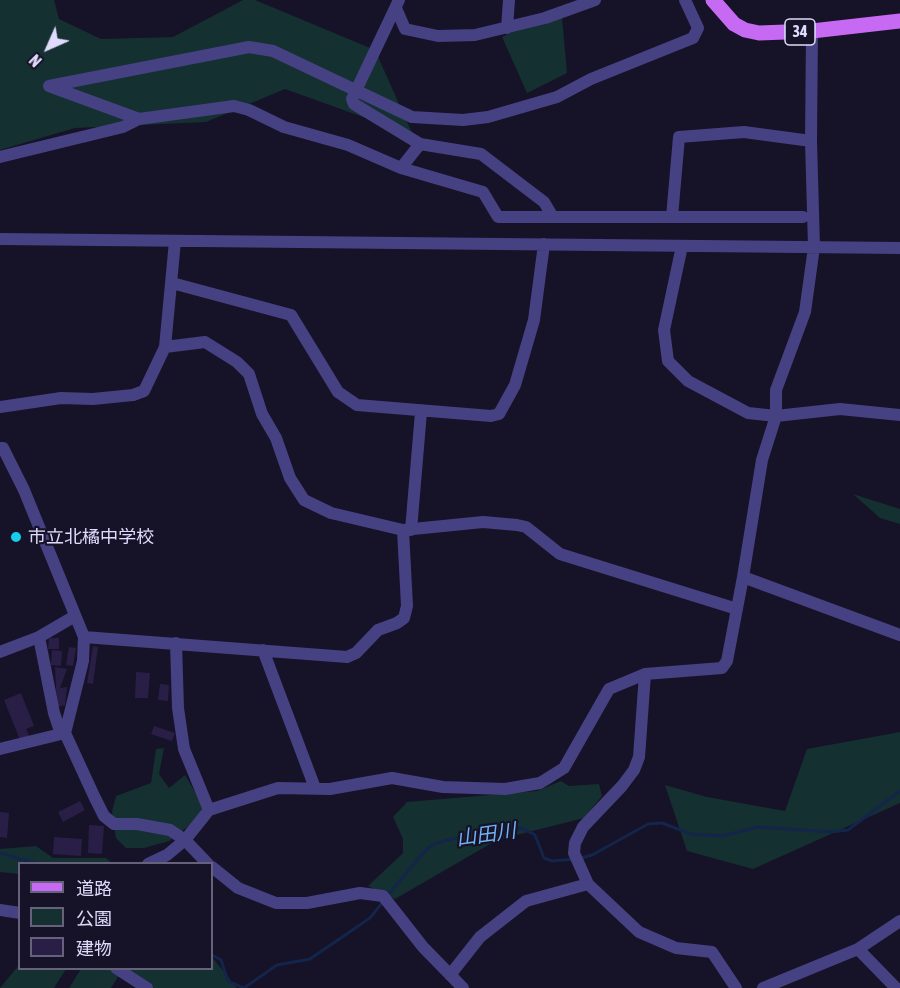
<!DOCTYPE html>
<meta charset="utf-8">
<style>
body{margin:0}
#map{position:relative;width:900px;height:988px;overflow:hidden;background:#161227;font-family:"Asap Condensed","Noto Sans JP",sans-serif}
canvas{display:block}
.legend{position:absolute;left:18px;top:862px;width:195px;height:108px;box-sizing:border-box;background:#161227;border:2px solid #67627c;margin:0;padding:8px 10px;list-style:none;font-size:18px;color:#e0dafc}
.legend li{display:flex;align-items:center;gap:12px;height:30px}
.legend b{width:30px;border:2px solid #67627c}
.north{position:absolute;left:18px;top:18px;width:60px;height:60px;-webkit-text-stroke:4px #161227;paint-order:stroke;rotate:225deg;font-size:16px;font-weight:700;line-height:24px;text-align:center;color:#e0dafc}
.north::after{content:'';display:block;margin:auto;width:21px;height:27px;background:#e0dafc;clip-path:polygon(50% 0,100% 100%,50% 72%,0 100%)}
</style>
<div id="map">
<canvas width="900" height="988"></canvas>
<ul class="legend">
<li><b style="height:8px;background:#c76af3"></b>道路</li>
<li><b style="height:16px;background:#153030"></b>公園</li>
<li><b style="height:16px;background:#291f46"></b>建物</li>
</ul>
<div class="north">N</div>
</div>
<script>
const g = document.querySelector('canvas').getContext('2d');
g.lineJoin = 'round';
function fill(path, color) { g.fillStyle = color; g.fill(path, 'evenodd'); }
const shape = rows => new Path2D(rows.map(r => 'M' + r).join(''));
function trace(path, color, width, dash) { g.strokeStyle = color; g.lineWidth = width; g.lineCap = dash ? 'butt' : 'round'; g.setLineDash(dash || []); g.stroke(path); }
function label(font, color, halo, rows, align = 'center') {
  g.font = font + ' "Asap Condensed","Noto Sans JP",sans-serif'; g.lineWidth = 4.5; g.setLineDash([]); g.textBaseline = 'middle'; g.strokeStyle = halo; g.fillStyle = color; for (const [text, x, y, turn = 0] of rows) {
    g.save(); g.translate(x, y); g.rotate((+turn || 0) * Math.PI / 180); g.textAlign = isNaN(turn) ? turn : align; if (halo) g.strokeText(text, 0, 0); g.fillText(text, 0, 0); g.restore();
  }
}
fill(shape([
 [0,0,54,0,59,19,101,39,173,37,243,0,255,0,375,50,413,135,285,89,206,122,75,128,0,150],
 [561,6,567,73,527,93,502,37],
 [853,494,900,509,900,524,880,518],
 [900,732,900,803,753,869,687,851,665,785,707,797,785,811,807,749],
 [164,748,159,774,169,788,185,775,204,807,190,825,169,841,144,848,126,848,116,838,112,812,116,796,151,783,156,749],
 [561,781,569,786,599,784,602,796,584,818,497,840,395,899,368,886,403,853,403,839,393,817,407,802,537,791],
 [36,846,53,858,106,858,112,863,20,864,19,874,0,872,0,849],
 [212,957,237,988,154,988,124,969,212,968],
 [19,965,20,968,66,969,54,988,0,988],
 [81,969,123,969,111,988,69,988]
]), '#153030');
trace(shape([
 [0,853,38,864],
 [581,858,592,855,648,824,662,823,691,834,722,836,758,827,831,832,848,830,900,791],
 [388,895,424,852,434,844,470,834,522,828,535,835,544,858,552,861,575,859],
 [212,955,221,960,228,981,244,988,277,965,310,959,370,918,382,903]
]), '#13254a', 3);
fill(shape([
 [49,638,59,638,59,649,48,649],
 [93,646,98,647,93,684,87,683],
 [69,647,76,648,73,666,66,665],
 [52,650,62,651,61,666,51,665],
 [55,667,67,669,60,688,67,687,65,705,57,707],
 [136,672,150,673,148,698,135,698],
 [160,684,169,685,168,701,158,700],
 [21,693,34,726,26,729,29,736,20,740,4,700],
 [154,726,175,733,172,741,151,734],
 [80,801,85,810,63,822,58,812],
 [0,812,9,813,7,838,0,837],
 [89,825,104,826,102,854,88,853],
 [54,837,82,839,81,856,53,854]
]), '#291f46');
trace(shape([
 [396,8,405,29,438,36,475,35,545,18,595,0],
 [507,28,509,0],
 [139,119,49,86,249,47,273,51,412,117,463,120,488,117,557,97,591,79,693,38,698,28,685,0],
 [420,144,481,154,544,202,553,217],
 [0,157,123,127,139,119,234,106,249,110,284,127,348,145,401,168,420,144,354,104,352,99,399,0],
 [401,168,483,192,498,217,803,217],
 [672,217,679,137,744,132,811,141],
 [0,239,900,248],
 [682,246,664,330,668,361,688,381,748,413,776,416,840,409,900,415],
 [172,283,291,315,338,392,357,405,491,416,499,414,515,385,534,320,544,244],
 [165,347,175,241],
 [0,407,61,398,93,399,133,395,144,391,165,347,205,342,237,362,249,374,262,414,276,438,290,478,304,500,331,513,403,530,483,522,517,525,526,527,560,554,737,609],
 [0,448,3,448,24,490,84,637,83,661,65,733,94,796,104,816,114,824,137,824,170,830,185,840,208,864],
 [411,530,421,412],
 [743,577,900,635],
 [39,637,54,713,61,734],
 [84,637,347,657,356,653,378,630,397,623,404,618,407,606,403,530],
 [176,643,178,708,184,749,209,810],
 [263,650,315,788],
 [0,652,39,637,75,616],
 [645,674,639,757,634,770,622,786,583,827,575,843,574,853,588,884,639,932,676,948,712,952,736,988],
 [0,749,65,733],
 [148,864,167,855,185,840,209,810,278,788,330,789,392,778,443,787,505,789,540,783,564,768,609,689,645,674,722,668,727,661,743,577,762,460,776,416,776,390,805,312,814,247,811,141,812,31],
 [212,867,238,888,276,903,307,903,360,893,383,896,423,947,463,988],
 [0,910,20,913],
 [858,949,896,988],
 [116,968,147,988],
 [450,975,480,937,526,901,588,884],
 [763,988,858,949,900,921]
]), '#464182', 12);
trace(shape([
 [713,0,734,24,745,30,759,33,812,31,900,21]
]), '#c76af3', 15);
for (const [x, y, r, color] of [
 [16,537,6,"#16cdec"]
]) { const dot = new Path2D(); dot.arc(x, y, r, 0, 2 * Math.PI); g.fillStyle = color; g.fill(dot); trace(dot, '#161227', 2); }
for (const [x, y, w] of [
 [800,32,30]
]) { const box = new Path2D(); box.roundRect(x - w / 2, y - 13, w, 26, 4.5); g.fillStyle = '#161227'; g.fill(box); trace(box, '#e0dafc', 1.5); }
label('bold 16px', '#e0dafc', null, [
 ["34",800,32]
]);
label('18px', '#e0dafc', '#161227', [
 ["市立北橘中学校",28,537]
], 'left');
label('italic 20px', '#71b1f4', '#161227', [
 ["山田川",486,835,-8]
]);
</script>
